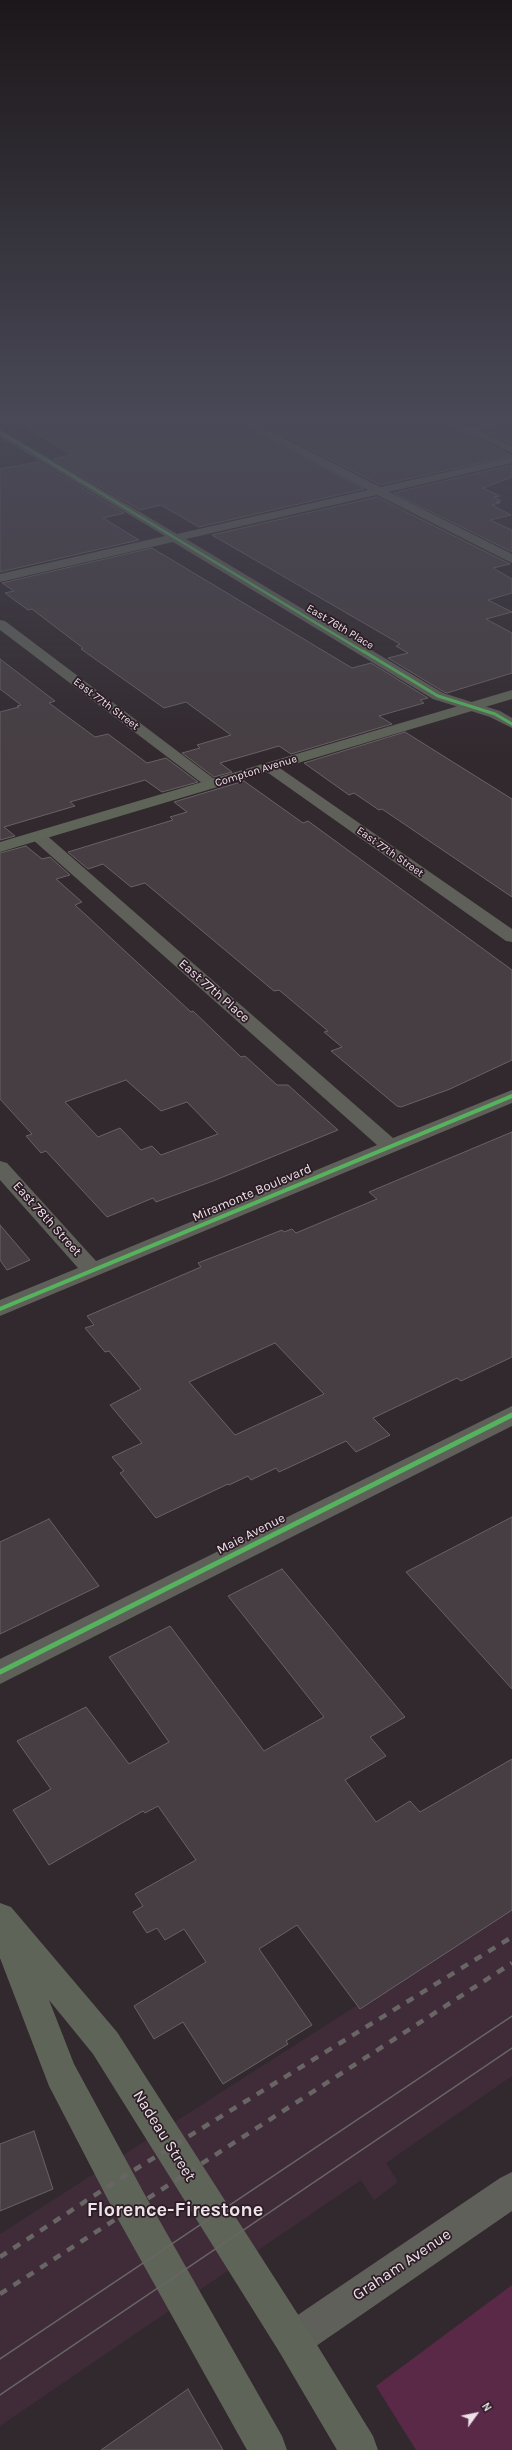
<!DOCTYPE html>
<style>
body{margin:0}
#map{position:relative;width:512px;height:2450px;overflow:hidden;background:#32292e;font-family:Karla,sans-serif}
canvas{display:block}
.north{position:absolute;left:456px;top:2394px;width:40px;height:40px;-webkit-text-stroke:3px #2c1c25;paint-order:stroke;rotate:57deg;font-size:11px;font-weight:700;line-height:16px;text-align:center;color:#ede2e8}
.north::after{content:'';display:block;margin:auto;width:14px;height:18px;background:#ede2e8;clip-path:polygon(50% 0,100% 100%,50% 72%,0 100%)}
</style>
<div id="map">
<canvas width="512" height="2450"></canvas>
<div class="north">N</div>
</div>
<script>
const g = document.querySelector('canvas').getContext('2d');
g.lineJoin = 'round';
function fill(path, color) { g.fillStyle = color; g.fill(path, 'evenodd'); }
const shape = rows => new Path2D(rows.map(r => 'M' + r).join(''));
function trace(path, color, width, dash) { g.strokeStyle = color; g.lineWidth = width; g.lineCap = dash ? 'butt' : 'round'; g.setLineDash(dash || []); g.stroke(path); }
function label(font, color, halo, rows, align = 'center') {
  g.font = font + ' Karla,sans-serif'; g.lineWidth = 3.5; g.setLineDash([]); g.textBaseline = 'middle'; g.strokeStyle = halo; g.fillStyle = color; for (const [text, x, y, turn = 0] of rows) {
    g.save(); g.translate(x, y); g.rotate((+turn || 0) * Math.PI / 180); g.textAlign = isNaN(turn) ? turn : align; if (halo) g.strokeText(text, 0, 0); g.fillText(text, 0, 0); g.restore();
  }
}
fill(shape([
 [512,1906,512,2076,386,2163,398,2182,374,2200,361,2180,0,2426,0,2234]
]), '#402c38');
fill(shape([
 [512,2285,512,2450,416,2450,376,2386]
]), '#592947');
const building = shape([
 [16,421,236,421,364,489,199,527,161,505,140,510,53,459,72,455,16,421],
 [255,421,441,421,512,456,380,485,255,421],
 [512,423,512,444,483,431,512,423],
 [38,462,124,513,103,518,139,540,0,572,0,469,38,462],
 [512,465,512,477,483,488,500,496,494,497,501,501,496,502,500,503,492,505,511,515,490,520,512,530,512,552,393,493,512,465],
 [377,497,510,564,493,568,512,579,512,593,488,600,512,612,486,619,512,633,512,673,447,693,444,692,388,658,408,653,396,646,400,644,212,535,377,497],
 [152,548,352,668,371,663,428,698,420,700,424,703,379,716,392,724,291,754,279,746,220,763,232,772,214,777,182,753,200,748,197,745,231,735,186,702,164,708,81,649,83,648,32,609,28,610,5,593,14,591,2,583,152,548],
 [0,659,55,701,49,703,95,737,108,734,147,763,166,758,198,782,162,792,145,780,70,802,75,806,4,827,15,836,0,840,0,712,19,707,17,706,21,705,0,689,0,659],
 [405,732,512,799,512,897,382,809,379,810,354,793,349,795,304,763,405,732],
 [244,781,303,823,308,821,512,970,512,1060,450,1089,401,1107,397,1106,331,1051,342,1047,324,1032,328,1031,279,990,274,991,145,883,131,887,103,864,88,869,68,852,173,820,170,817,187,812,174,802,244,781],
 [26,846,42,859,50,857,70,875,56,879,82,902,75,905,191,1012,193,1011,241,1057,245,1056,277,1085,288,1085,338,1130,213,1181,156,1202,153,1198,107,1217,46,1151,41,1153,26,1136,32,1134,0,1099,0,853,26,846],
 [126,1080,161,1111,187,1102,218,1134,161,1155,152,1146,141,1150,120,1128,98,1137,65,1102,126,1080],
 [512,1132,512,1357,461,1381,457,1378,373,1418,390,1435,356,1452,346,1441,279,1472,276,1468,251,1480,248,1476,229,1485,228,1484,156,1518,120,1473,124,1471,112,1457,142,1443,110,1405,141,1389,109,1351,105,1352,85,1328,94,1325,87,1316,201,1267,198,1263,216,1256,282,1230,284,1232,292,1229,296,1233,377,1199,369,1192,512,1132],
 [275,1343,324,1394,235,1435,189,1382,275,1343],
 [0,1225,30,1260,7,1270,0,1260,0,1225],
 [512,1517,512,1689,406,1572,512,1517],
 [49,1519,99,1586,0,1634,0,1542,49,1519],
 [282,1569,405,1717,370,1737,386,1756,345,1780,376,1822,410,1801,420,1812,512,1759,512,1910,360,2009,297,1925,259,1949,312,2025,286,2041,288,2044,223,2084,183,2022,154,2039,134,2006,206,1962,184,1929,165,1940,157,1928,147,1933,133,1912,143,1906,135,1894,196,1860,158,1806,145,1813,143,1811,49,1865,13,1810,51,1789,17,1741,86,1707,129,1764,169,1742,109,1657,170,1626,264,1751,324,1717,228,1596,282,1569],
 [34,2131,53,2189,0,2211,0,2144,34,2131],
 [188,2389,223,2450,101,2450,188,2389]
]);
fill(building, '#463e42');
trace(building, '#696166', 1);
fill(shape([
 [237,421,251,421,380,487,512,457,512,463,389,492,512,554,512,563,377,495,186,539,443,693,500,711,512,718,512,728,490,717,433,699,173,542,0,582,0,574,165,536,0,437,0,429,177,534,368,490,237,421],
 [442,421,457,421,470,427,494,421,512,421,479,431,512,446,512,453,442,421],
 [0,620,5,621,217,781,220,784,217,787,207,787,0,630,0,620],
 [269,763,274,764,512,929,512,942,506,941,264,770,262,767,264,764,269,763],
 [38,831,44,833,393,1138,512,1090,512,1103,0,1316,0,1300,78,1268,0,1180,0,1161,7,1163,96,1261,377,1145,32,839,30,836,38,831]
]), '#5e6059');
fill(shape([
 [512,1406,512,1426,0,1684,0,1659,512,1406],
 [512,2172,512,2211,306,2353,293,2359,280,2353,274,2340,280,2327,500,2178,512,2172]
]), '#5e6059');
fill(shape([
 [512,690,512,699,0,852,0,842,512,690],
 [0,1903,11,1907,117,2032,306,2327,373,2436,378,2450,337,2450,280,2353,93,2054,49,2000,74,2064,145,2195,282,2436,287,2450,247,2450,119,2221,49,2086,0,1958,0,1903]
]), '#5f6458');
trace(shape([
 [0,2359,512,2016],
 [0,2395,512,2048]
]), '#686664', 1.5);
trace(shape([
 [0,2257,118,2180,512,1937],
 [0,2294,512,1963]
]), '#686664', 4.5, [8, 8]);
trace(shape([
 [0,432,364,652]
]), '#56b35d', 2.5);
trace(shape([
 [363,651,438,696,495,714,512,724]
]), '#56b35d', 3);
trace(shape([
 [0,1309,512,1096]
]), '#56b35d', 4);
trace(shape([
 [0,1672,512,1415]
]), '#56b35d', 5);
const sky = g.createLinearGradient(0, 0, 0, 764);
sky.addColorStop(0, '#1c1719');
sky.addColorStop(0.55, '#494957');
sky.addColorStop(1, '#49495700');
g.fillStyle = sky;
g.fillRect(0, 0, 512, 764);
label('11px', '#ede2e8', '#2c1c25', [
 ["East 76th Place",340,627,31],
 ["East 77th Street",106,704,37],
 ["Compton Avenue",256,771,-17],
 ["East 77th Street",390,852,35]
]);
label('13px', '#ede2e8', '#2c1c25', [
 ["East 77th Place",214,991,41],
 ["Miramonte Boulevard",252,1193,-23],
 ["East 78th Street",47,1219,48],
 ["Maie Avenue",251,1534,-27]
]);
label('16px', '#ede2e8', '#2c1c25', [
 ["Nadeau Street",164,2136,58],
 ["Graham Avenue",402,2265,-34]
]);
label('bold 20px', '#ede2e8', '#2c1c25', [
 ["Florence-Firestone",175,2210]
]);
</script>
